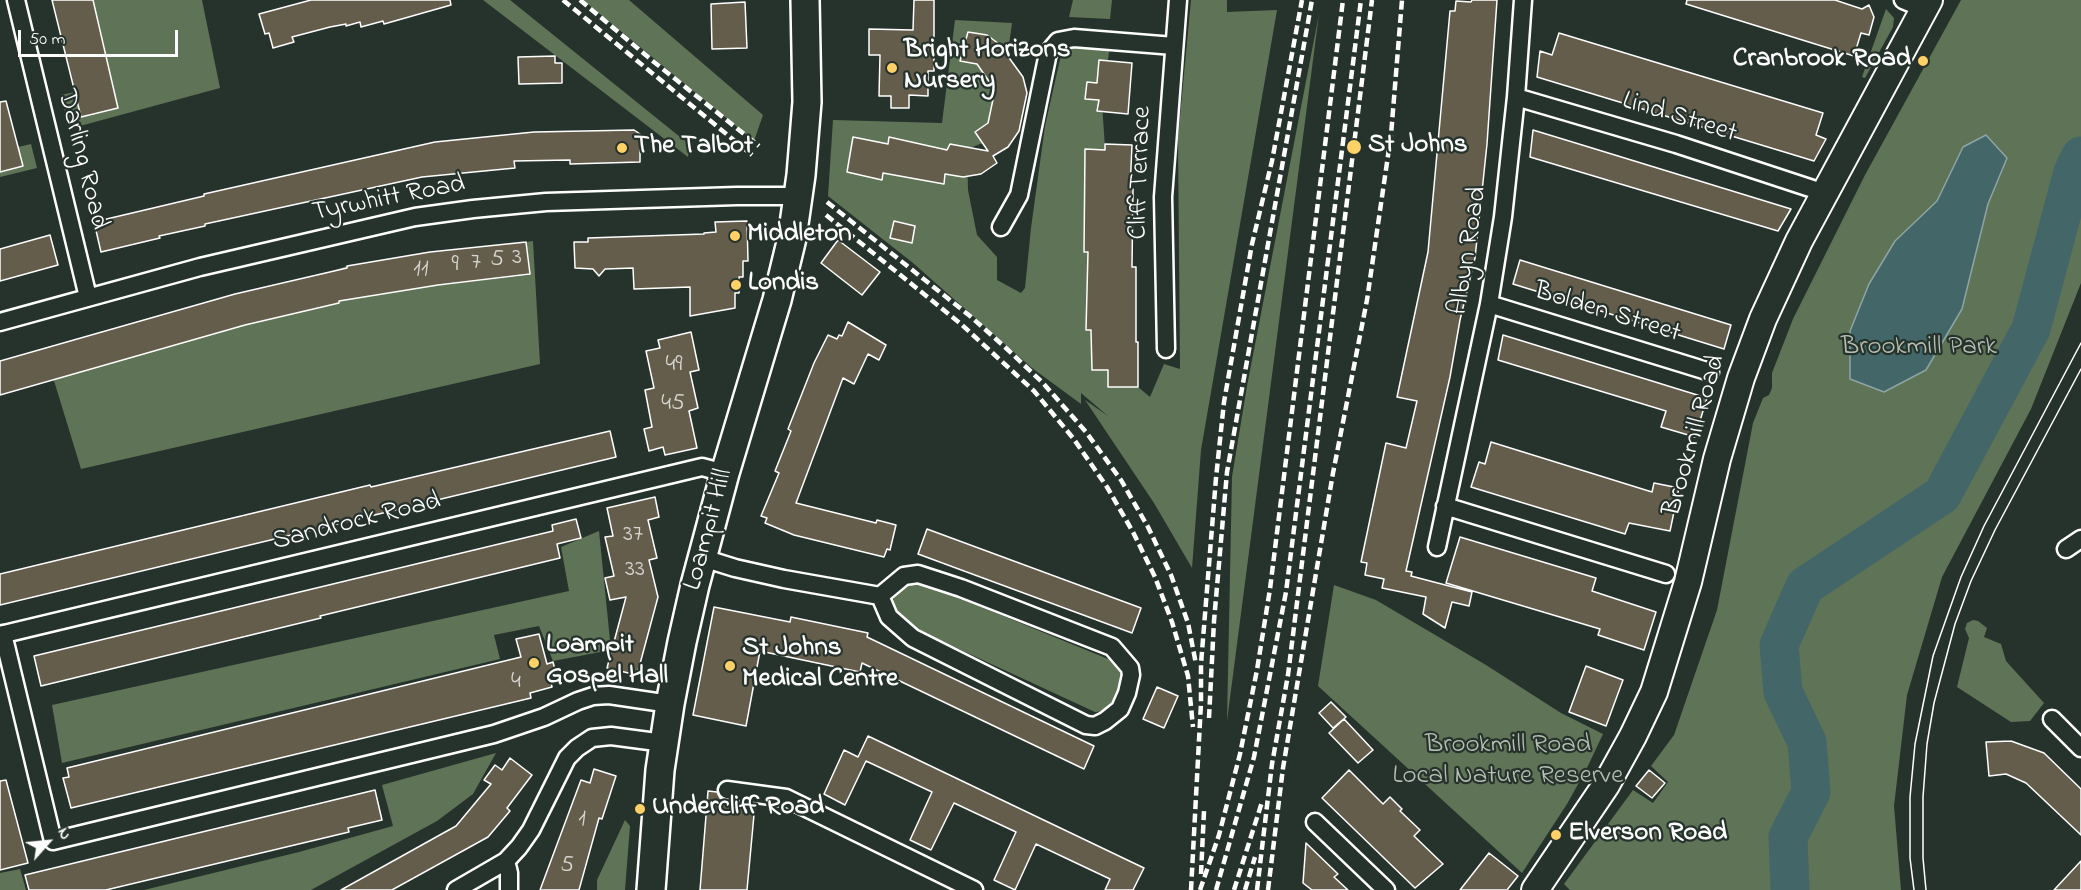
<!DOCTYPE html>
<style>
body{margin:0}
#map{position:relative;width:2081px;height:890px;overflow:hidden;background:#26332d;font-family:"Indie Flower",sans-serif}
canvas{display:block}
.north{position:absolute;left:18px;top:812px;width:60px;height:60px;-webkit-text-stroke:4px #26332d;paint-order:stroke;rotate:63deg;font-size:16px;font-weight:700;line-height:24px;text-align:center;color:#fff}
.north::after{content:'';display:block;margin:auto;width:21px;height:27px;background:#fff;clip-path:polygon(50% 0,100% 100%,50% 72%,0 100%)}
.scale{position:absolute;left:18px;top:30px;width:160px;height:27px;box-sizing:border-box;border:3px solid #fff;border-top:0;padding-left:8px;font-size:18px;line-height:21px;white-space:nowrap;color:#fff;-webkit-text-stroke:4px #26332d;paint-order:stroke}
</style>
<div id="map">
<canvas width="2081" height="890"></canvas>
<div class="north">N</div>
<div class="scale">50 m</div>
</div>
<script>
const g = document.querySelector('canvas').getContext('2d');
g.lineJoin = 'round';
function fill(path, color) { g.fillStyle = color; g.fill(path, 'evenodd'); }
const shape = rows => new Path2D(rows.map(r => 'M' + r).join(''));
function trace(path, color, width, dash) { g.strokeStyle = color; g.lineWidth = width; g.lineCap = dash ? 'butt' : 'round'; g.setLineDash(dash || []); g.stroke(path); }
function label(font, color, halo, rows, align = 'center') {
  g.font = font + ' "Indie Flower",sans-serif'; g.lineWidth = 4.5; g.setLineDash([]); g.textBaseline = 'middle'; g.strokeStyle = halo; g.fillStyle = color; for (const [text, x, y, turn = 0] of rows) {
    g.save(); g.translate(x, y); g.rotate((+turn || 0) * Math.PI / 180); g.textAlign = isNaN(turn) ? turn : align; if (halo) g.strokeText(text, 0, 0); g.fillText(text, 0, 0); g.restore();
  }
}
fill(shape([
 [87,0,202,0,220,88,69,129,61,95,75,92,81,117,118,108,99,24,92,21],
 [483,0,510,0,690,145,688,157],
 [583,0,629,0,763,115,754,141],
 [1073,0,1112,0,1110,19,1069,17],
 [1191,0,1227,0,1227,12,1277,10,1201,450,1192,568,1154,503,1085,400,1108,416,1081,393,1081,404,1032,368,913,263,828,196,833,120,942,123,955,20,1012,23,996,138,967,149,968,190,977,235,997,257,997,280,1021,293,1025,288,1031,228,1045,126,1063,46,1110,45,1102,103,1105,148,1109,387,1138,387,1150,397,1164,364,1180,369,1178,138],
 [1961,0,2081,0,2081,283,2031,409,1942,577,1907,695,1894,806,1901,890,1570,890,1564,884,1633,790,1653,803,1668,782,1651,766,1674,735,1717,610,1753,423,1763,398,1769,395,1772,388,1772,373,1793,319,1865,175],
 [1886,9,1894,18,1893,27,1865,78,1862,77],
 [1319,14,1227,721,1232,477,1247,386],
 [31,144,37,168,0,177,0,172,22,166,18,147],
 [533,241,540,364,81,469,44,348,54,345,62,377,141,354,133,323,146,319,156,351,234,328,226,296,252,290,260,321,339,303,332,271,347,266,353,299,433,286,529,275,526,242],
 [599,531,611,650,553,661,539,626,494,635,500,659,62,763,52,705,569,591,561,547],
 [913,581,925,584,1113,661,1121,671,1123,684,1115,702,1106,711,1095,712,907,625,898,617,892,605,895,593,902,586],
 [1334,585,1376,600,1486,665,1561,713,1603,734,1586,770,1567,804,1522,873,1318,686],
 [1973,620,1978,621,1987,628,1984,637,2001,644,2006,661,2044,703,2030,721,2011,722,1957,687,1969,638,1965,629,1967,623],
 [496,753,473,794,437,821,311,890,144,890,299,852,393,826,382,785],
 [625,820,630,826,625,890,597,890,597,880],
 [20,869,26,890,0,890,0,873]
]), '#5f7356');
const water = shape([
 [1986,135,2007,158,1988,204,1962,309,1926,370,1884,392,1850,379,1850,331,1869,284,1895,241,1937,201,1963,147,1986,135]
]);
fill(water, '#436769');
trace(water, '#8ea4a5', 1.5);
trace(shape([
 [1790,890,1788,837,1811,792,1807,742,1783,692,1779,645,1805,586,1942,495,2031,329,2073,172,2081,156]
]), '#436769', 39);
const building = shape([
 [52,0,93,0,118,108,81,117,52,0],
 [311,0,450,0,451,5,384,24,383,21,361,27,360,22,346,26,346,24,330,27,292,37,294,42,273,48,269,33,265,34,259,14,311,0],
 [914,0,934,0,934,71,928,71,928,96,909,95,909,108,891,108,891,96,879,96,880,55,869,55,869,29,913,30,914,0],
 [1472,0,1497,0,1487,144,1475,258,1460,320,1450,377,1406,571,1412,572,1411,576,1472,592,1469,606,1452,602,1445,628,1423,614,1426,597,1382,588,1384,579,1365,575,1367,563,1361,562,1386,443,1406,448,1417,401,1397,397,1428,252,1450,11,1455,11,1456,1,1471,2,1472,0],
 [1687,0,1835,0,1862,9,1869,5,1874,17,1869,35,1861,33,1854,56,1686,4,1687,0],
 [745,2,747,48,712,49,711,4,745,2],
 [968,32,987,35,999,44,1023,77,1027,93,1019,131,1008,147,993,156,997,163,981,174,963,177,945,174,944,184,883,173,882,180,847,172,853,137,888,144,889,137,947,150,950,144,988,151,975,132,988,123,995,90,977,64,960,61,968,32],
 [1559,33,1823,113,1816,135,1826,139,1814,161,1537,77,1540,51,1552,55,1559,33],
 [555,56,555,63,562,63,562,83,519,84,518,57,555,56],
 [1099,60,1132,63,1128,114,1097,111,1099,100,1085,99,1087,82,1097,83,1099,60],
 [6,101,23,166,0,172,0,102,6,101],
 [634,130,640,134,640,162,570,164,570,160,514,161,515,168,422,177,205,224,205,226,159,236,160,238,101,252,94,222,204,196,204,194,435,142,534,132,634,130],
 [1533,130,1592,148,1791,209,1778,231,1530,157,1533,130],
 [1105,144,1132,145,1130,189,1133,189,1132,267,1136,267,1136,342,1138,342,1138,387,1108,387,1108,370,1092,370,1091,330,1086,330,1088,252,1084,252,1085,149,1105,150,1105,144],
 [747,221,748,261,743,261,743,277,739,277,739,293,735,293,735,308,690,316,690,287,634,289,633,268,605,269,599,276,593,269,575,268,574,242,588,242,588,238,704,234,704,233,716,232,715,222,747,221],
 [894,221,915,226,912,243,890,238,894,221],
 [50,235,58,265,0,281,0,249,50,235],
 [838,240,880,272,862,295,821,263,838,240],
 [526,242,530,274,438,285,339,301,339,303,245,325,0,395,0,361,235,294,347,268,347,266,430,252,526,242],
 [1520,260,1731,325,1724,349,1513,284,1520,260],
 [848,322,886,345,879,360,868,354,854,384,843,378,796,503,876,523,877,520,896,525,890,550,887,549,884,557,794,535,765,523,767,518,761,516,779,473,775,471,791,431,788,429,814,363,828,335,837,339,839,335,842,336,848,322],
 [691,332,699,370,690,372,698,408,689,411,697,448,665,455,663,447,649,451,644,429,652,427,645,390,654,388,646,351,660,348,658,340,691,332],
 [1503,335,1707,398,1695,437,1661,427,1666,411,1498,360,1503,335],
 [610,431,616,457,0,605,0,574,370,485,371,487,610,431],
 [1491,442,1652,492,1654,483,1679,488,1670,531,1629,523,1625,534,1471,487,1479,462,1485,464,1491,442],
 [655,497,659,517,648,520,657,558,649,560,658,597,637,675,607,668,626,597,610,600,605,578,614,576,605,537,613,536,607,508,655,497],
 [576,519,581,538,557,544,560,558,320,616,321,618,41,686,34,656,553,531,552,525,576,519],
 [927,529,1141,608,1132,633,918,554,927,529],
 [1460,537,1596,578,1592,591,1656,612,1644,650,1598,635,1600,629,1446,583,1460,537],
 [714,607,790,622,791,617,868,633,867,637,1094,746,1084,769,862,663,860,672,760,651,746,726,693,715,714,607],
 [539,634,547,664,553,662,558,681,551,682,552,687,530,693,531,698,71,808,63,778,69,777,67,768,521,657,516,639,539,634],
 [1586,666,1623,680,1606,726,1569,712,1586,666],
 [1157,687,1178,696,1164,728,1143,719,1157,687],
 [1331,702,1346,717,1333,728,1319,713,1331,702],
 [1344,719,1373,750,1358,763,1329,733,1344,719],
 [868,736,1144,868,1133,890,1105,890,1110,879,1036,844,1015,890,994,880,1016,832,954,803,931,850,910,840,932,792,866,761,845,805,824,794,844,750,858,757,868,736],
 [2011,741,2044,753,2081,789,2081,835,2026,783,2006,774,1989,776,1986,742,2011,741],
 [510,758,532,775,507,808,510,811,488,837,392,890,341,890,456,826,491,784,484,780,495,765,502,770,510,758],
 [594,769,616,776,602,819,599,818,579,890,540,890,581,780,590,783,594,769],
 [1349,770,1383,804,1390,797,1402,809,1400,811,1420,830,1414,836,1443,864,1415,888,1322,798,1349,770],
 [1649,770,1665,783,1652,798,1636,786,1649,770],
 [6,780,28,863,0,870,0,781,6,780],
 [375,790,382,820,348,828,349,832,106,890,29,890,25,875,375,790],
 [708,791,717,792,720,798,725,800,755,804,747,890,700,890,708,791],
 [1306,843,1338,874,1334,877,1348,890,1312,890,1303,883,1306,843],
 [1489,853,1518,876,1507,890,1460,890,1489,853],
 [2081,861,2081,890,2054,890,2081,861]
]);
fill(building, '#645d4c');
trace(building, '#fff', 1.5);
const minor = shape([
 [16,0,88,297],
 [1903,0,1925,9],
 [1516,97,1676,144,1825,193],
 [1001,227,1019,195,1048,53,1058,41,1074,38,1174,46],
 [1489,304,1710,372],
 [0,322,200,267,415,217,473,209,546,202,737,196,798,196],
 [1166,349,1163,197,1178,0],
 [1445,506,1666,574],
 [1437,547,1489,304,1503,217,1516,97,1523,0],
 [2066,549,2081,539],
 [703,558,735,568,784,579,880,596],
 [918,574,961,588,1112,647,1130,668,1131,675,1127,693,1120,709,1105,721,1095,726,1086,725,913,638,889,617,880,596,904,576,918,574],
 [3,634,53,841,494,734,544,717,578,701,593,696,609,695,670,704],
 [0,635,702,467,725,473],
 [2052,719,2081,748],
 [727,790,786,798,974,890],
 [1315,822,1386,890],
 [506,861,509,873,509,890],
 [456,890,506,861,519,847,531,830,567,758,577,748,592,738,611,736,664,743]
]);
const primary = shape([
 [1535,890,1606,785,1633,736,1654,692,1688,582,1717,459,1741,378,1763,319,1799,241,1929,0]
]);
const trunk = shape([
 [651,890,660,770,670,704,682,642,695,585,725,473,777,300,792,238,801,175,807,102,805,0]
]);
trace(minor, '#fff', 21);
trace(primary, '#fff', 30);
trace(trunk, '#fff', 32);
trace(minor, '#26332d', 16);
trace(primary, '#26332d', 26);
trace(trunk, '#26332d', 27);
trace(shape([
 [1914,890,1910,858,1910,797,1915,744,1933,656,1961,577,1984,526,2081,343],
 [1926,890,1923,858,1923,797,1927,744,1934,703,1955,624,1971,581,1995,530,2081,369]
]), '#fff', 1.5);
trace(shape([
 [563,0,752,155],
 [580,0,654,62,759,146],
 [827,202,970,316,1006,348,1043,383,1086,432,1121,480,1148,527,1171,575,1188,623,1196,664],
 [826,215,961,324,1034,391,1073,438,1107,487,1133,532,1155,577,1172,622,1188,676,1193,727],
 [1209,718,1214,621,1227,472,1312,0],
 [1201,874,1204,811],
 [1191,890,1201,703,1201,664,1216,478,1224,402,1252,244,1272,161,1302,0],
 [1200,890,1219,835,1240,754,1257,670,1270,589,1343,0],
 [1216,890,1254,757,1286,592,1361,0],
 [1234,890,1262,802],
 [1245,890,1255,857],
 [1257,890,1272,764,1288,675,1372,0],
 [1268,890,1283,768,1333,473,1367,300,1391,135,1402,0]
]), '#fff', 4.5, [9, 4.5]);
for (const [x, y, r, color] of [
 [1923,61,6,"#ffd166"],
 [892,68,6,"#ffd166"],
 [1354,147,8,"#ffd166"],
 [622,148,6,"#ffd166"],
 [735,236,6,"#ffd166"],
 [736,285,6,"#ffd166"],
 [534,663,6,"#ffd166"],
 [730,666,6,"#ffd166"],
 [640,809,6,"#ffd166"],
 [1556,835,6,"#ffd166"]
]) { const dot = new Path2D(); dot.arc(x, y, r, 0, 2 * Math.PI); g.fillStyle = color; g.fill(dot); trace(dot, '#26332d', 2); }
label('24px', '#d8d6d2', null, [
 ["3",517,259],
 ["5",497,261],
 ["7",476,264],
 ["9",455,266],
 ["11",421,271],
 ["49",674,366],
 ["45",673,405],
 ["37",633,536],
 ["33",635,571],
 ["4",516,683],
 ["1",582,821],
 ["5",567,867]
]);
label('bold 27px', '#fff', '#26332d', [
 ["Bright Horizons",904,52],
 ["Nursery",904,83],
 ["Cranbrook Road",1911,61,"right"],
 ["St Johns",1368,147],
 ["The Talbot",634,148],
 ["Middleton",747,236],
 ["Londis",748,285],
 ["Loampit",546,647],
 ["Gospel Hall",546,678],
 ["St Johns",742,650],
 ["Medical Centre",742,681],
 ["Undercliff Road",652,809],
 ["Elverson Road",1568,835]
], 'left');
label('27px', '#fff', '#26332d', [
 ["Lind Street",1679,119,17],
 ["Darling Road",81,160,76],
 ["Cliff Terrace",1142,173,-88],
 ["Tyrwhitt Road",389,200,-11],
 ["Albyn Road",1470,251,-81],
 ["Bolden Street",1607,314,17],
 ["Brookmill Road",1696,436,-74],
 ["Sandrock Road",357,523,-14],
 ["Loampit Hill",710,530,-75]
]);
label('27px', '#b7c0b3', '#26332d', [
 ["Brookmill Park",1919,349],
 ["Brookmill Road",1508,747],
 ["Local Nature Reserve",1508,778]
]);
</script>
